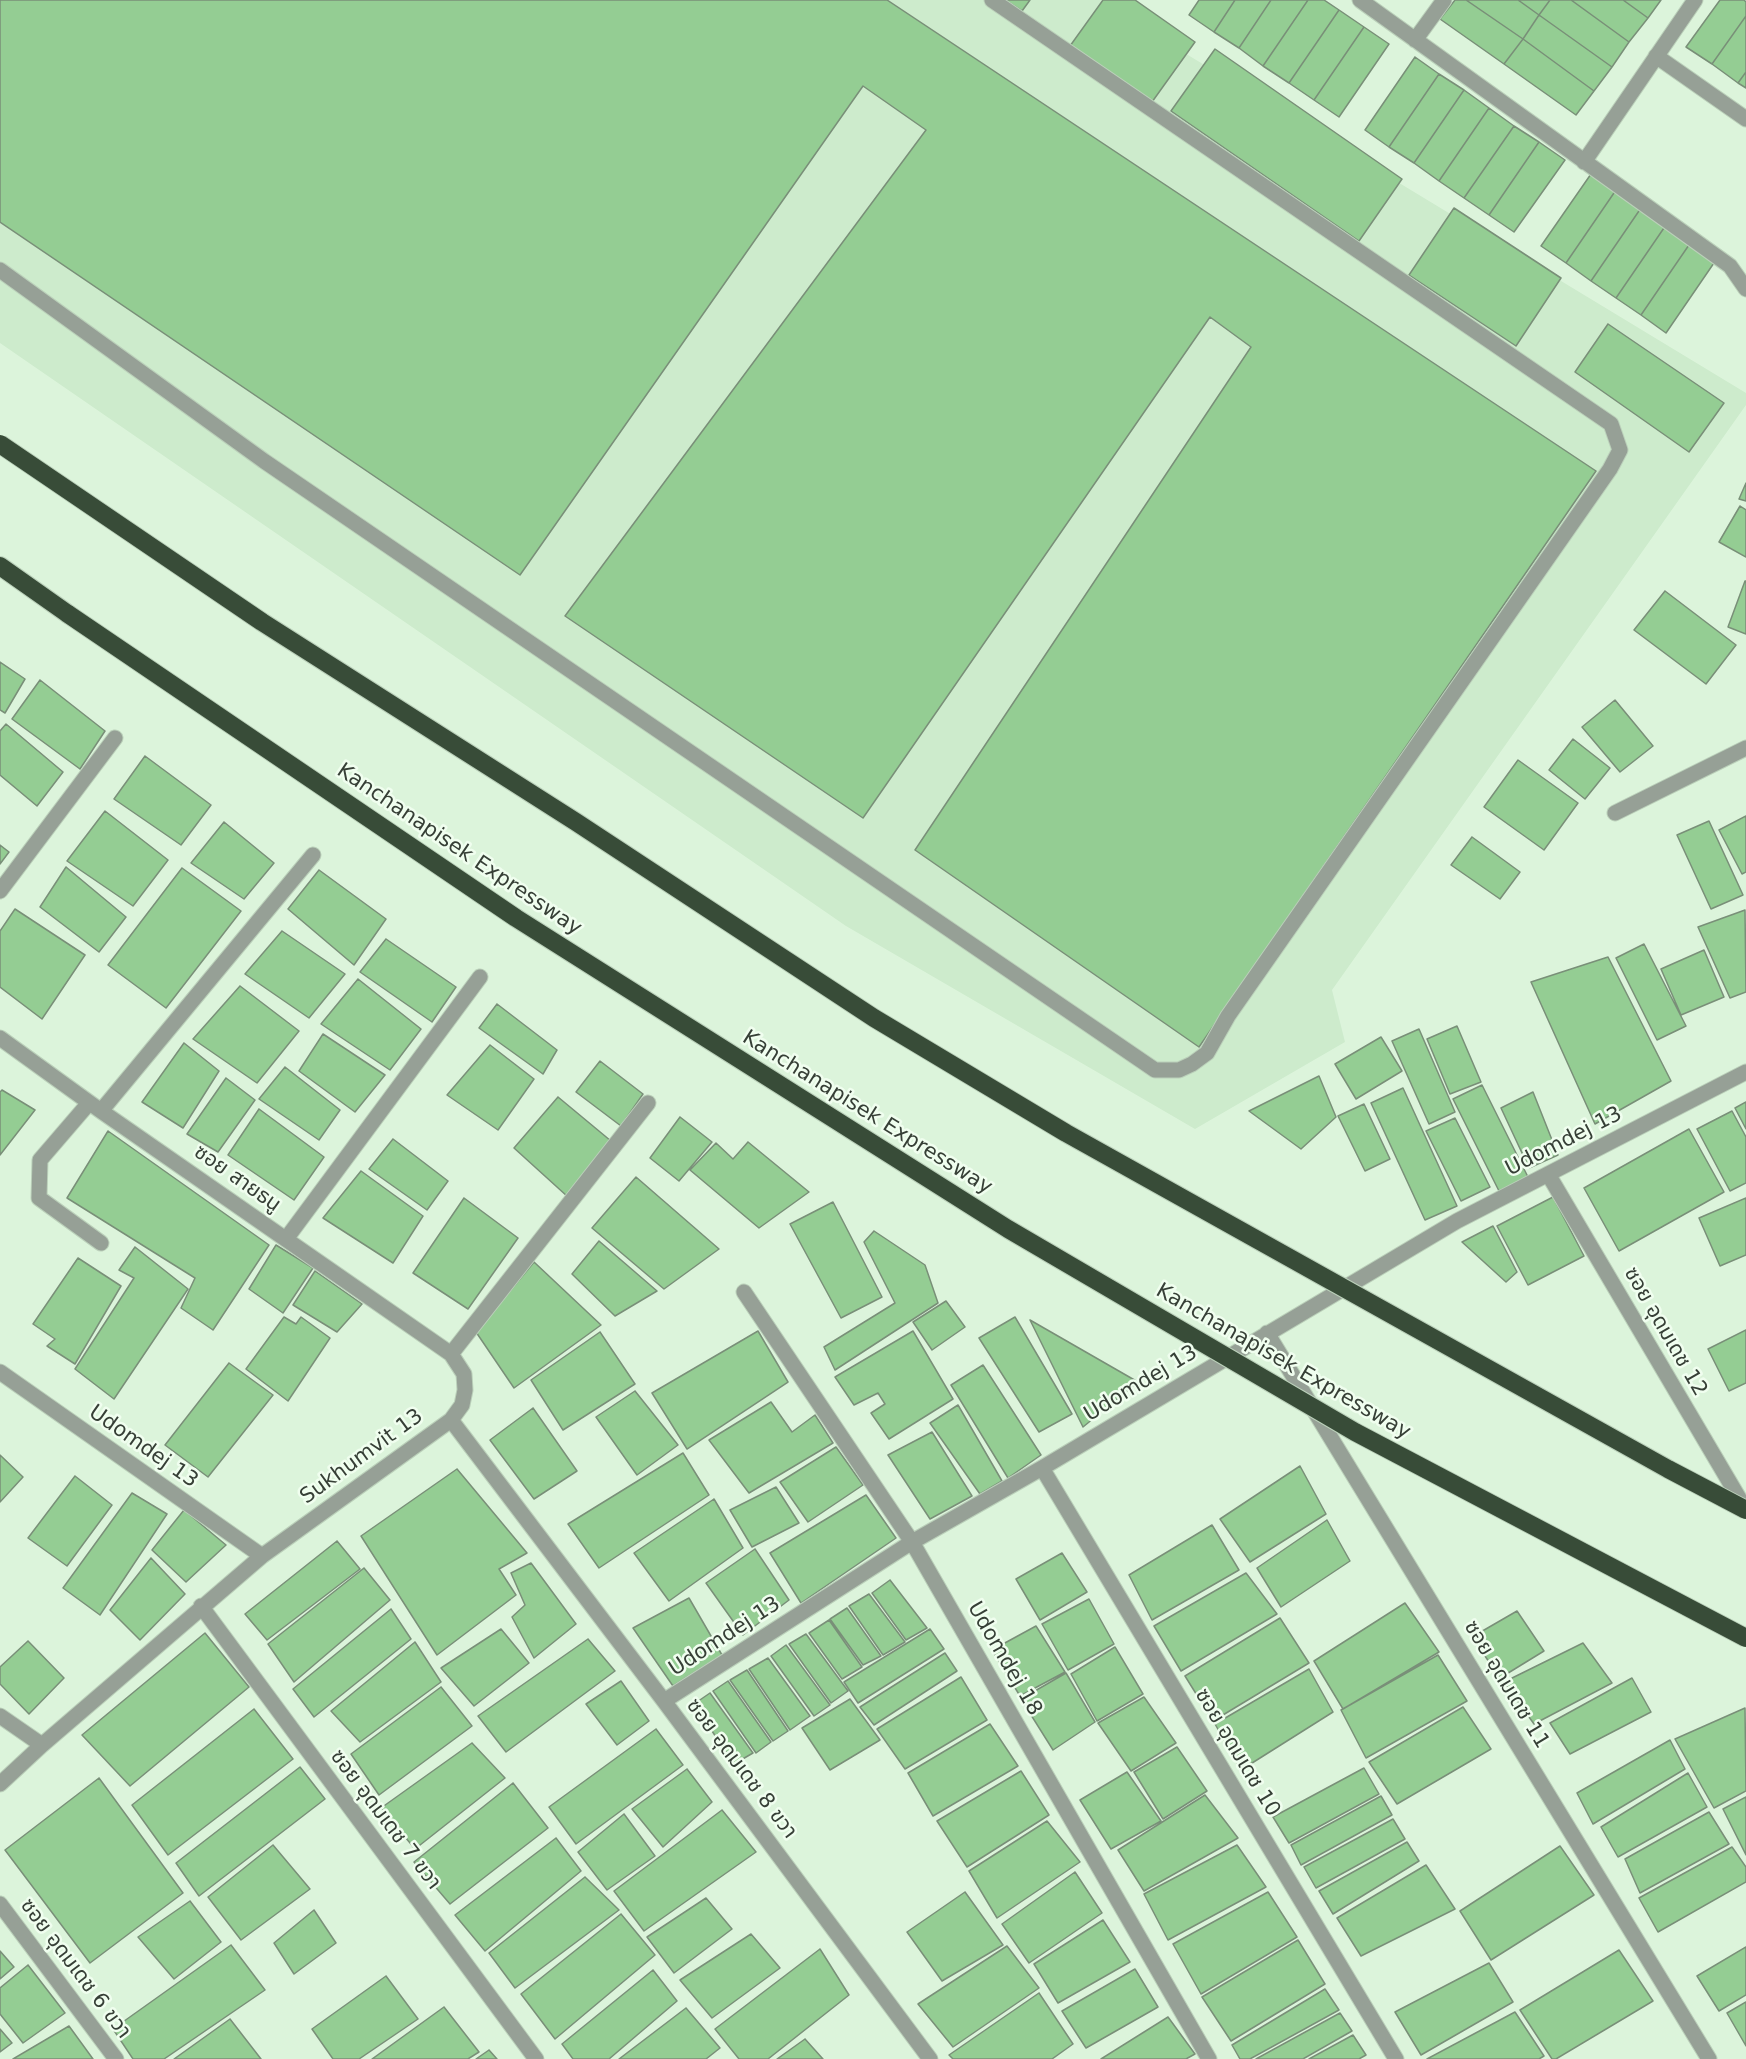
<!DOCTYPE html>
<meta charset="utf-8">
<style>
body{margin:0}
canvas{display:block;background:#dcf4db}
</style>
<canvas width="1746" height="2059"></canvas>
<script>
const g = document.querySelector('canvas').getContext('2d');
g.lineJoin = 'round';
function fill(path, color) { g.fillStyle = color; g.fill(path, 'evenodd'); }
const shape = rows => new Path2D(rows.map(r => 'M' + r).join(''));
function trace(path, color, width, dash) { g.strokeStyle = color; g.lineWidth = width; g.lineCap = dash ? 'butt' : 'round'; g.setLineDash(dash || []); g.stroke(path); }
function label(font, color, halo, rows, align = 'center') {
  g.font = font + ' "DejaVu Sans","Noto Sans Thai",sans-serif'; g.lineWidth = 5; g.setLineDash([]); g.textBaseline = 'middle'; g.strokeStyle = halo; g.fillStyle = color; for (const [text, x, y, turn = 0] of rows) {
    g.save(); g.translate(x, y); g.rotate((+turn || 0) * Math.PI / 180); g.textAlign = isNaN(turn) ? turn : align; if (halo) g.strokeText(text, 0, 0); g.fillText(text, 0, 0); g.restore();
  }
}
fill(shape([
 [0,0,1106,0,1145,29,1746,393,1746,405,1332,990,1345,1042,1195,1129,846,926,0,343]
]), '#cdebcc');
const building = shape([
 [0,0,887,0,1596,471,1199,1047,915,850,1251,347,1210,317,863,818,565,616,926,130,863,86,520,575,0,222,0,0],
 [1005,0,1030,0,1022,11,1005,0],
 [1103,0,1135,0,1195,42,1152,102,1070,46,1103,0],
 [1199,0,1235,0,1214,32,1189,15,1199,0],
 [1235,0,1271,0,1239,48,1214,32,1235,0],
 [1271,0,1308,0,1263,66,1239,48,1271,0],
 [1308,0,1324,0,1339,10,1289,83,1263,66,1308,0],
 [1455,0,1466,0,1523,39,1504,64,1440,19,1455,0],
 [1466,0,1518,0,1539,15,1523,39,1466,0],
 [1518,0,1550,0,1539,15,1518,0],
 [1550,0,1571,0,1629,42,1612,67,1539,15,1550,0],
 [1571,0,1623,0,1648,18,1629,42,1571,0],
 [1623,0,1661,0,1648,18,1623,0],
 [1720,0,1744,0,1746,2,1746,16,1712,64,1686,47,1720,0],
 [1339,10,1364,27,1314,100,1289,83,1339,10],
 [1539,15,1612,67,1594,91,1523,39,1539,15],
 [1746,16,1746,72,1738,83,1712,64,1746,16],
 [1364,27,1389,44,1339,117,1314,100,1364,27],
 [1523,39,1594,91,1576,115,1504,64,1523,39],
 [1215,49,1402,179,1359,241,1171,111,1215,49],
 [1415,57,1439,74,1389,147,1365,130,1415,57],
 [1746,72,1746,88,1738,83,1746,72],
 [1439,74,1464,90,1414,163,1389,147,1439,74],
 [1464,90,1489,108,1439,181,1414,163,1464,90],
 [1489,108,1514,126,1464,198,1439,181,1489,108],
 [1514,126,1539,142,1489,215,1464,198,1514,126],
 [1539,142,1565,160,1514,232,1489,215,1539,142],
 [1591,174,1616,190,1566,263,1541,246,1591,174],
 [1616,190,1641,208,1591,281,1566,263,1616,190],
 [1454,208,1561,278,1516,346,1409,275,1454,208],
 [1641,208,1666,225,1616,298,1591,281,1641,208],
 [1666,225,1691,242,1641,315,1616,298,1666,225],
 [1691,242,1716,260,1666,333,1641,315,1691,242],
 [1608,324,1724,403,1689,452,1575,372,1608,324],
 [1746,483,1746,501,1739,499,1746,483],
 [1740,506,1746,510,1746,557,1719,542,1740,506],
 [1745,581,1746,581,1746,634,1728,627,1745,581],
 [1665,591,1736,645,1706,684,1634,630,1665,591],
 [0,662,25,679,5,713,0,710,0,662],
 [40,680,105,731,80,769,12,719,40,680],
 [1615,700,1653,746,1620,772,1582,727,1615,700],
 [6,724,63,772,37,806,0,775,0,731,6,724],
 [1573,739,1610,768,1585,799,1549,770,1573,739],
 [145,756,211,805,181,845,114,799,145,756],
 [1518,760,1578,803,1544,850,1484,807,1518,760],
 [105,811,168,860,133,906,67,861,105,811],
 [1746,816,1746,872,1742,874,1719,830,1746,816],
 [1709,821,1743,895,1711,909,1677,835,1709,821],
 [224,822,274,863,244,899,191,863,224,822],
 [1472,837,1520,872,1500,899,1451,865,1472,837],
 [0,845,9,852,0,864,0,845],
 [66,867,126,917,99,952,40,907,66,867],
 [182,868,241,911,166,1008,108,965,182,868],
 [319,870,386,919,354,965,288,909,319,870],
 [15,909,85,955,42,1019,0,987,0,931,15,909],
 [1745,910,1746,992,1730,998,1698,927,1745,910],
 [282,931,345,974,309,1018,245,974,282,931],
 [386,939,456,987,432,1022,360,972,386,939],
 [1644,944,1686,1026,1657,1040,1616,958,1644,944],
 [1704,950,1724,997,1681,1015,1661,969,1704,950],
 [1608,957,1671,1081,1595,1124,1531,982,1608,957],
 [358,979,421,1029,390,1070,321,1024,358,979],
 [240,986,299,1031,257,1083,193,1039,240,986],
 [497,1004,557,1050,543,1074,479,1028,497,1004],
 [1457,1026,1481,1082,1450,1094,1427,1039,1457,1026],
 [1419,1029,1455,1112,1429,1124,1392,1041,1419,1029],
 [323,1034,385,1075,355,1112,299,1071,323,1034],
 [1381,1037,1402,1071,1356,1099,1335,1064,1381,1037],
 [184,1043,219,1071,183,1128,142,1102,184,1043],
 [490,1045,534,1079,498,1130,447,1095,490,1045],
 [600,1061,643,1094,621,1126,576,1092,600,1061],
 [285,1067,340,1110,319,1140,259,1099,285,1067],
 [1319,1076,1336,1117,1301,1149,1249,1111,1319,1076],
 [226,1078,255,1100,218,1152,187,1134,226,1078],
 [1482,1085,1528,1177,1499,1191,1453,1099,1482,1085],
 [1403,1088,1457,1206,1425,1220,1371,1103,1403,1088],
 [2,1090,35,1110,0,1155,0,1092,2,1090],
 [1533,1092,1558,1155,1529,1168,1501,1108,1533,1092],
 [558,1097,611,1141,568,1197,514,1148,558,1097],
 [1746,1102,1746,1129,1735,1108,1746,1102],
 [1364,1104,1390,1159,1365,1171,1338,1116,1364,1104],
 [259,1109,324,1157,294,1200,228,1155,259,1109],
 [1732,1111,1746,1137,1746,1183,1730,1191,1697,1129,1732,1111],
 [680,1117,712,1142,679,1181,650,1158,680,1117],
 [1455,1118,1490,1187,1461,1201,1426,1131,1455,1118],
 [1689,1129,1724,1192,1619,1251,1584,1188,1689,1129],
 [108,1131,269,1245,213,1330,181,1308,195,1278,67,1198,108,1131],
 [393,1139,448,1181,427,1210,369,1169,393,1139],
 [748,1142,809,1192,759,1228,690,1170,716,1143,733,1159,748,1142],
 [361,1171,423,1216,393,1263,323,1218,361,1171],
 [636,1177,719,1249,664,1289,592,1228,636,1177],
 [1553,1197,1584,1256,1528,1285,1497,1226,1553,1197],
 [464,1198,518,1238,468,1309,413,1273,464,1198],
 [1746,1198,1746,1255,1720,1266,1699,1218,1746,1198],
 [833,1202,882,1297,841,1318,790,1224,833,1202],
 [1493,1226,1517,1272,1506,1282,1462,1242,1493,1226],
 [874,1231,925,1265,938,1303,835,1370,824,1347,895,1303,864,1242,874,1231],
 [599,1241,657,1291,615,1316,572,1274,599,1241],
 [276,1245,313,1268,283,1313,249,1289,276,1245],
 [135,1247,188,1289,114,1399,75,1369,134,1278,119,1270,135,1247],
 [78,1258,121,1286,75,1364,47,1346,55,1339,33,1324,78,1258],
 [534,1262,601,1325,514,1388,476,1332,534,1262],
 [315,1271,362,1304,337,1332,293,1305,315,1271],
 [946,1301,965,1327,932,1350,913,1322,946,1301],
 [284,1317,296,1324,301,1317,330,1338,288,1401,246,1369,284,1317],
 [1015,1317,1072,1414,1039,1432,979,1338,1015,1317],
 [1030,1320,1138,1382,1083,1427,1030,1320],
 [1746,1330,1746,1383,1729,1391,1708,1349,1746,1330],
 [758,1331,788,1382,687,1449,652,1393,758,1331],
 [913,1331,953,1399,889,1439,871,1413,885,1404,878,1393,854,1405,835,1377,913,1331],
 [600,1332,635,1384,563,1430,531,1380,600,1332],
 [229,1363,273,1395,208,1477,165,1445,229,1363],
 [983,1365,1041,1455,1008,1478,951,1385,983,1365],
 [635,1391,678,1445,637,1475,596,1417,635,1391],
 [771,1402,792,1432,815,1415,833,1443,749,1493,709,1440,771,1402],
 [958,1405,1002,1481,980,1494,930,1423,958,1405],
 [533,1408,577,1471,534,1499,490,1440,533,1408],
 [932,1432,972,1496,930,1519,888,1455,932,1432],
 [836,1447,863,1485,808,1522,780,1482,836,1447],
 [683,1453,709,1495,599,1568,568,1524,683,1453],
 [0,1455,23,1477,0,1502,0,1455],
 [1300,1466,1326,1514,1250,1562,1220,1519,1300,1466],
 [457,1469,527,1553,499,1569,516,1595,437,1655,361,1536,457,1469],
 [75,1476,112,1505,67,1566,28,1538,75,1476],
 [776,1487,799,1523,752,1547,730,1510,776,1487],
 [132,1493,167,1514,100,1615,63,1588,132,1493],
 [866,1495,896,1538,801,1603,770,1553,866,1495],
 [714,1499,743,1548,669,1601,634,1553,714,1499],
 [184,1510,226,1545,186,1582,152,1550,184,1510],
 [1327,1520,1350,1561,1281,1607,1257,1568,1327,1520],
 [1212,1525,1239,1570,1152,1620,1129,1575,1212,1525],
 [337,1541,360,1569,267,1640,245,1614,337,1541],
 [755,1549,789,1600,743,1635,706,1583,755,1549],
 [1062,1553,1087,1592,1040,1620,1016,1579,1062,1553],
 [151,1558,185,1594,140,1640,110,1610,151,1558],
 [531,1563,576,1624,534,1658,512,1617,525,1605,511,1573,531,1563],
 [364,1568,390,1600,294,1682,268,1644,364,1568],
 [1246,1573,1277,1614,1181,1671,1154,1626,1246,1573],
 [890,1580,927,1628,906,1640,872,1593,890,1580],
 [869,1594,905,1642,883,1655,849,1606,869,1594],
 [689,1598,722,1655,673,1686,633,1628,689,1598],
 [1089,1599,1114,1644,1068,1670,1042,1624,1089,1599],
 [1405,1603,1439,1652,1343,1709,1314,1661,1405,1603],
 [847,1608,881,1656,863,1665,830,1619,847,1608],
 [391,1609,411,1639,314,1717,293,1689,391,1609],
 [1517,1611,1544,1651,1500,1678,1472,1637,1517,1611],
 [1280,1618,1309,1663,1213,1721,1185,1676,1280,1618],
 [829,1620,862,1667,842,1679,809,1633,829,1620],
 [1036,1626,1065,1672,1020,1696,992,1650,1036,1626],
 [501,1629,529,1663,474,1706,441,1668,501,1629],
 [930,1629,944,1649,858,1703,844,1682,930,1629],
 [205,1633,249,1687,130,1786,82,1735,205,1633],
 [806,1634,848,1691,831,1703,789,1644,806,1634],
 [588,1639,615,1671,506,1752,478,1716,588,1639],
 [28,1641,64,1678,29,1714,0,1684,0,1667,28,1641],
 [415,1642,441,1682,360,1742,331,1711,415,1642],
 [1583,1643,1612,1683,1534,1724,1504,1682,1583,1643],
 [786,1645,830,1705,814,1716,771,1656,786,1645],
 [1115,1647,1143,1694,1097,1721,1071,1674,1115,1647],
 [945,1653,957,1671,874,1725,860,1707,945,1653],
 [1438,1655,1467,1701,1366,1758,1341,1710,1438,1655],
 [768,1658,810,1716,790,1730,749,1669,768,1658],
 [1309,1669,1333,1712,1241,1770,1215,1724,1309,1669],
 [747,1670,788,1731,773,1741,730,1680,747,1670],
 [1066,1673,1095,1722,1053,1750,1021,1699,1066,1673],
 [961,1677,987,1720,905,1769,877,1729,961,1677],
 [1632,1678,1651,1712,1570,1754,1550,1723,1632,1678],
 [621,1681,649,1721,617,1745,586,1704,621,1681],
 [728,1681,771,1742,756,1753,713,1691,728,1681],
 [441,1687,472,1726,379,1795,351,1754,441,1687],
 [710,1693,753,1753,734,1764,694,1704,710,1693],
 [1144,1697,1176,1743,1131,1771,1098,1723,1144,1697],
 [850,1699,880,1740,830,1770,802,1728,850,1699],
 [1463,1707,1491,1749,1397,1804,1369,1762,1463,1707],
 [1745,1708,1746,1791,1714,1808,1675,1739,1745,1708],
 [254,1709,293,1759,168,1855,132,1805,254,1709],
 [990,1724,1018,1766,933,1816,908,1773,990,1724],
 [656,1729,683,1765,576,1844,549,1807,656,1729],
 [1670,1740,1685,1769,1593,1824,1577,1793,1670,1740],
 [472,1743,505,1778,415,1849,381,1808,472,1743],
 [1177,1747,1207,1791,1163,1819,1134,1772,1177,1747],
 [300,1767,325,1799,199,1896,176,1863,300,1767],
 [1364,1768,1379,1794,1289,1843,1273,1817,1364,1768],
 [687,1769,712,1802,663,1847,632,1809,687,1769],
 [1021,1771,1049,1815,967,1867,937,1821,1021,1771],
 [1127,1772,1161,1821,1111,1849,1080,1800,1127,1772],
 [1688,1773,1707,1807,1618,1857,1601,1827,1688,1773],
 [99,1778,183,1893,90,1963,5,1850,99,1778],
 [513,1783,548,1828,450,1904,414,1862,513,1783],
 [1205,1795,1238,1838,1144,1891,1118,1850,1205,1795],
 [1381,1796,1392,1815,1301,1865,1291,1845,1381,1796],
 [1746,1797,1746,1855,1723,1809,1746,1797],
 [722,1810,756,1852,644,1931,614,1891,722,1810],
 [1709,1812,1729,1844,1640,1893,1625,1859,1709,1812],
 [624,1814,655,1856,607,1890,578,1852,624,1814],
 [1393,1819,1405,1839,1316,1888,1304,1867,1393,1819],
 [1047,1821,1080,1862,997,1918,969,1871,1047,1821],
 [556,1838,581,1871,485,1951,455,1915,556,1838],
 [1407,1842,1419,1861,1333,1914,1319,1891,1407,1842],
 [273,1845,310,1889,241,1940,208,1897,273,1845],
 [1237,1845,1266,1887,1168,1940,1144,1894,1237,1845],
 [1560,1846,1594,1895,1491,1960,1460,1911,1560,1846],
 [1732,1847,1746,1867,1746,1882,1658,1932,1639,1898,1732,1847],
 [1426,1865,1455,1909,1361,1956,1337,1918,1426,1865],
 [1075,1872,1102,1913,1029,1963,1002,1924,1075,1872],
 [585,1877,619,1910,515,1988,489,1953,585,1877],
 [965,1892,1003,1945,942,1981,907,1932,965,1892],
 [1268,1892,1297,1937,1201,1994,1173,1944,1268,1892],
 [706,1898,732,1929,674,1973,647,1937,706,1898],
 [190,1901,221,1942,174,1979,138,1937,190,1901],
 [314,1910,336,1943,294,1974,274,1943,314,1910],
 [621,1914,655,1955,555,2039,521,1994,621,1914],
 [1103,1920,1130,1962,1058,2003,1034,1964,1103,1920],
 [751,1934,780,1968,712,2018,680,1980,751,1934],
 [1298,1940,1325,1984,1231,2041,1202,1997,1298,1940],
 [231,1945,265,1990,164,2059,133,2059,113,2029,231,1945],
 [1007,1946,1039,1988,953,2047,918,2004,1007,1946],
 [1746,1947,1746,1995,1719,2011,1697,1976,1746,1947],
 [820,1949,849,1995,768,2059,739,2059,715,2029,820,1949],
 [1619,1950,1653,2001,1556,2059,1552,2059,1520,2010,1619,1950],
 [0,1951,14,1967,0,1979,0,1951],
 [1489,1963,1513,2002,1421,2055,1395,2012,1489,1963],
 [28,1965,65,2013,23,2043,0,2014,0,1988,28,1965],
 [1135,1969,1158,2007,1086,2048,1062,2011,1135,1969],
 [653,1970,677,2001,609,2059,573,2059,562,2044,653,1970],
 [386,1976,418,2019,359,2059,333,2059,312,2029,386,1976],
 [1325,1989,1339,2010,1250,2059,1240,2059,1232,2045,1325,1989],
 [1039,1993,1073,2044,1052,2059,953,2059,949,2055,1039,1993],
 [1746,2002,1746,2046,1727,2013,1746,2002],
 [444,2007,479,2052,468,2059,372,2059,444,2007],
 [686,2008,720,2048,706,2059,619,2059,686,2008],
 [1515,2012,1544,2056,1539,2059,1427,2059,1515,2012],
 [1340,2013,1352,2031,1303,2059,1256,2059,1340,2013],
 [1168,2017,1195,2054,1186,2059,1101,2059,1168,2017],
 [230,2019,261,2059,174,2059,230,2019],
 [69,2026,93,2059,13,2059,69,2026],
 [0,2029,12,2043,0,2052,0,2029],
 [1353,2035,1366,2055,1359,2059,1309,2059,1353,2035],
 [805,2039,823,2059,777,2059,805,2039],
 [489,2050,497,2059,476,2059,489,2050]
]);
fill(building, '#94cd93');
trace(building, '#798f78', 1.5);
const minor = shape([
 [1360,0,1730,266,1746,289],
 [1415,40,1444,0],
 [1656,56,1746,119],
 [1584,162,1695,0],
 [0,270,264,461,1155,1070,1179,1070,1192,1064,1207,1053,1228,1016,1610,469,1620,450,1611,424,992,0],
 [1615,813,1746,748],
 [0,891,115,738],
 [0,1038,101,1111,451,1354,464,1374,465,1390,462,1405,451,1420,262,1556,42,1745,0,1784],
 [89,1103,40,1160,39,1198,101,1243],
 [101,1111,313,855],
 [1548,1174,1746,1510],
 [286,1239,480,977],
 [744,1292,912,1542,1209,2059],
 [1267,1333,1709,2059],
 [451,1354,648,1103],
 [0,1372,262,1556],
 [451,1420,664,1701,930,2059],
 [1042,1468,1396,2059],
 [201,1606,536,2059],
 [664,1701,912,1542,1042,1468,1457,1221,1746,1072],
 [0,1716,42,1745],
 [0,1904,116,2059]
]);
const highway = shape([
 [0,566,68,614]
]);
trace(minor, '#bbd0ba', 17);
trace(highway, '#bbd0ba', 20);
trace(minor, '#96a096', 15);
trace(highway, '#384c38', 18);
const highwayBridge = shape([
 [0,444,262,622,576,822,874,1018,1066,1133,1668,1469,1746,1510],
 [68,614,516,918,1008,1229,1355,1432,1746,1638]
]);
trace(highwayBridge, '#bbd0ba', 20, []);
trace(highwayBridge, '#384c38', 18);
label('21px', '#363f36', '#f0feef', [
 ["Kanchanapisek Expressway",459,850,34],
 ["Kanchanapisek Expressway",867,1113,32],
 ["Udomdej 13",1564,1142,-27],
 ["ซอย สายธนู",237,1179,35],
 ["ซอย อุดมเดช 12",1665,1332,60],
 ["Kanchanapisek Expressway",1283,1362,30],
 ["Udomdej 13",1141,1384,-31],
 ["Udomdej 13",143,1447,35],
 ["Sukhumvit 13",362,1457,-36],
 ["Udomdej 13",725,1637,-33],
 ["Udomdej 18",1004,1659,60],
 ["ซอย อุดมเดช 11",1506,1685,59],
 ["ซอย อุดมเดช 10",1237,1753,59],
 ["ซอย อุดมเดช 8 ขวา",741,1769,53],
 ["ซอย อุดมเดช 7 ขวา",385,1820,53],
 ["ซอย อุดมเดช 6 ขวา",75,1969,53]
]);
</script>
